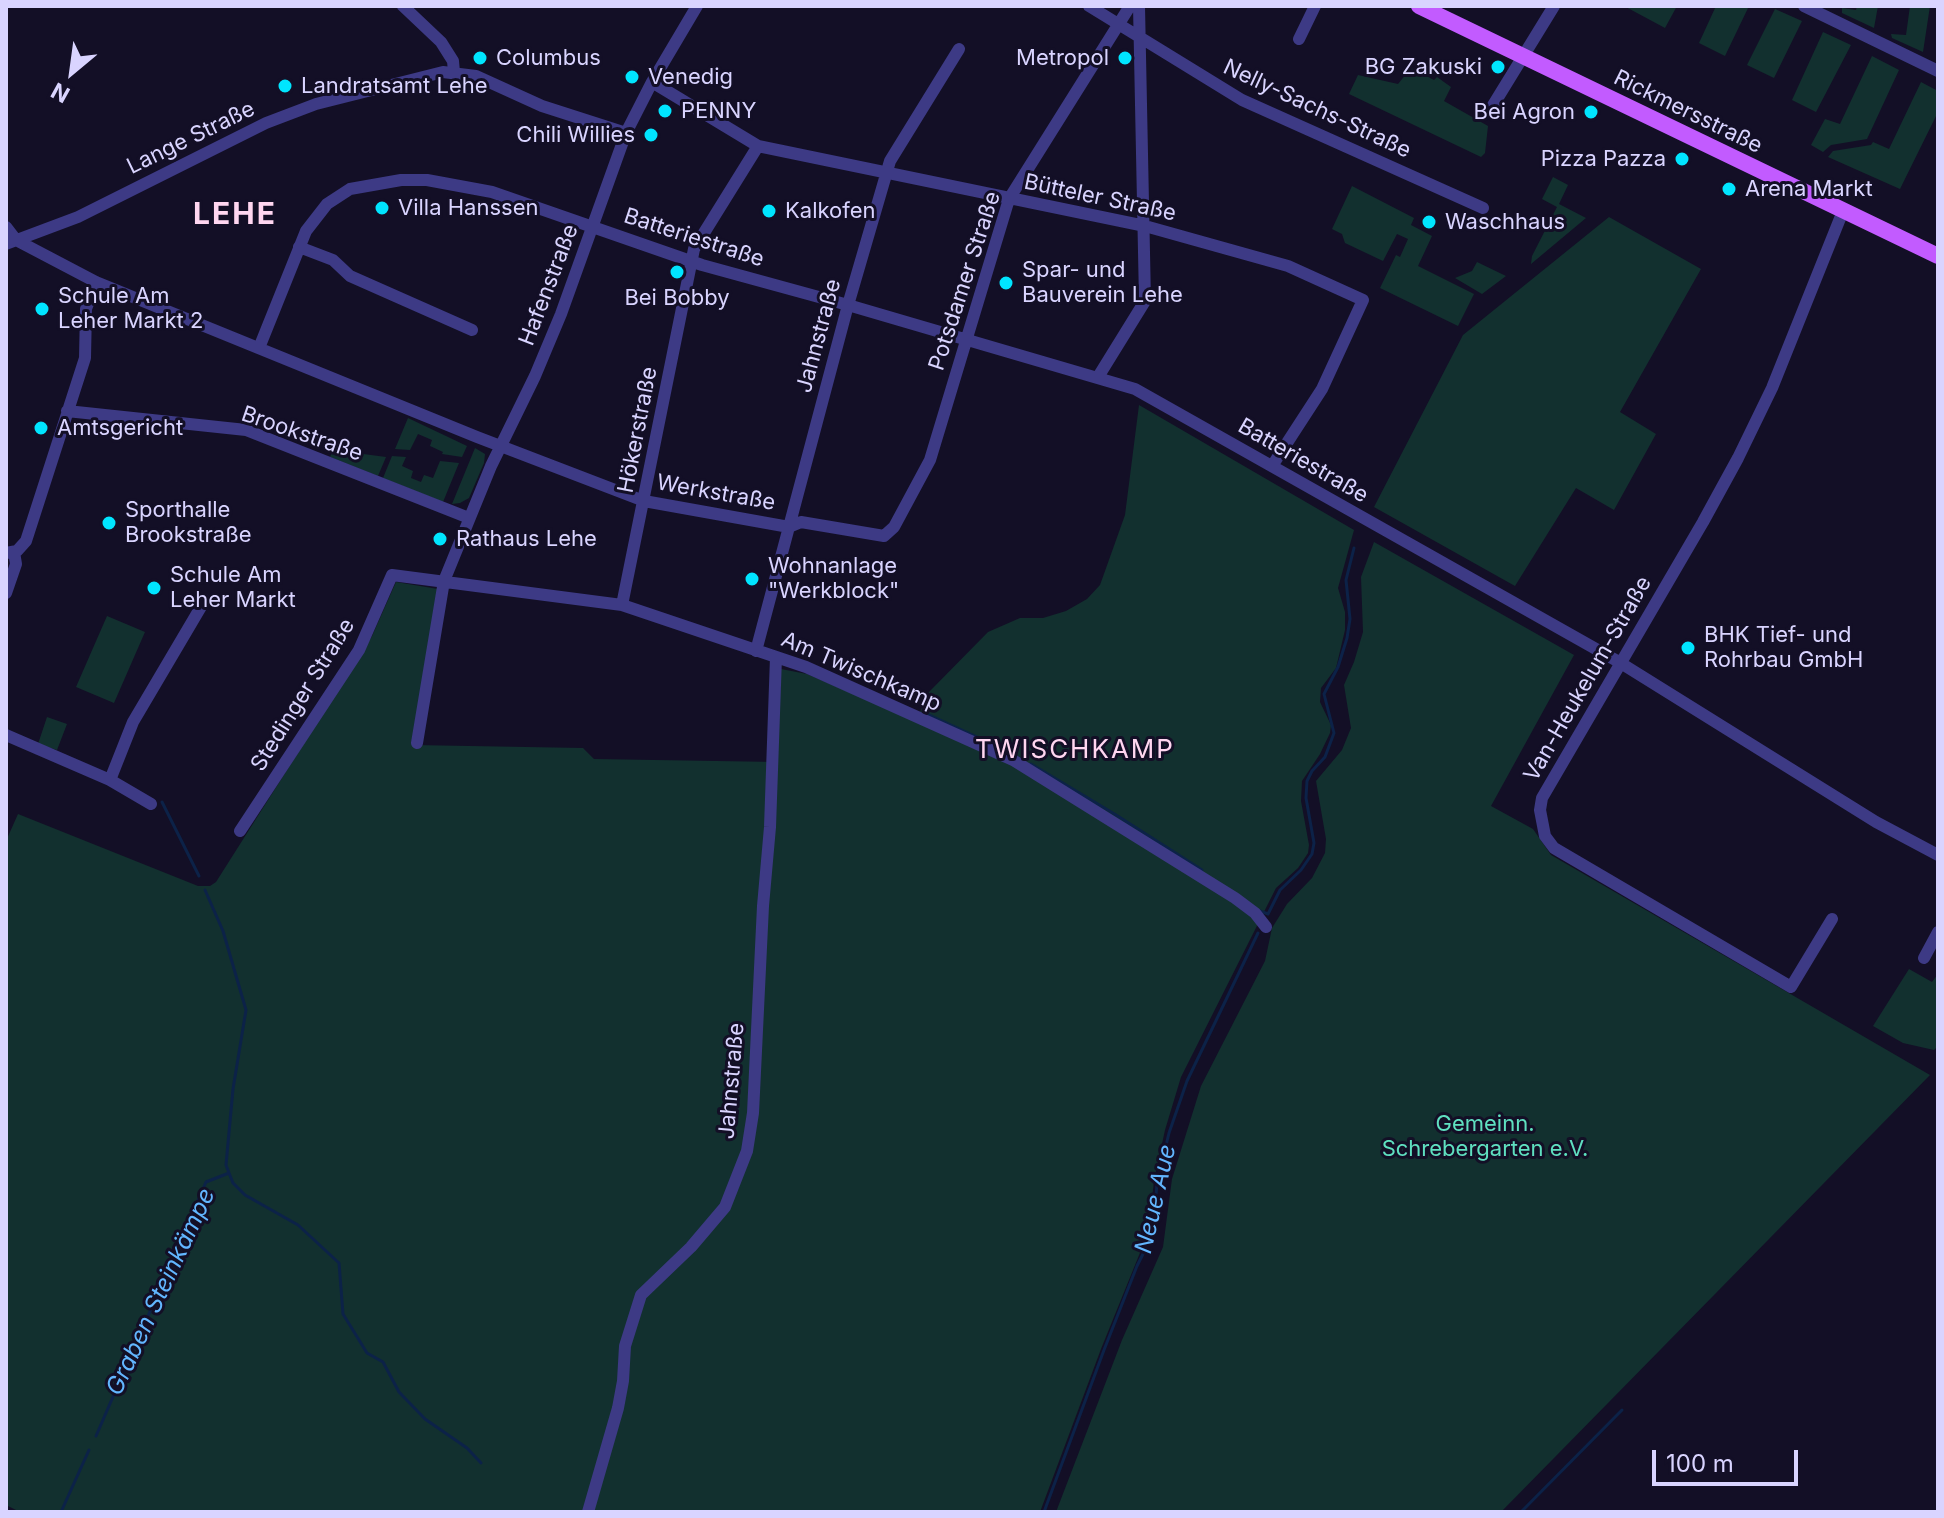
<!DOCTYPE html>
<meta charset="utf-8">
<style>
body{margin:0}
#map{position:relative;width:1944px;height:1518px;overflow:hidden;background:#130f26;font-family:Inter,sans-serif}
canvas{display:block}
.frame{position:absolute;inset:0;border:8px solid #d9d4ff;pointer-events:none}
.north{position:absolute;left:32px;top:32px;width:80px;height:80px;-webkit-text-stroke:6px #130f26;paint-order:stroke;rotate:209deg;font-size:22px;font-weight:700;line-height:32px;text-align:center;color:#d9d4ff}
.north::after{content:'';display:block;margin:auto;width:28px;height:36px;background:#d9d4ff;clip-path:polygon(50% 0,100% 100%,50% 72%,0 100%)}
.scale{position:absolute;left:1652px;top:1450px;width:146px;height:36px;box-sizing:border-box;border:4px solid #d9d4ff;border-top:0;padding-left:10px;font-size:24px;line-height:28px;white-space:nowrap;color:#d9d4ff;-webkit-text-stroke:6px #130f26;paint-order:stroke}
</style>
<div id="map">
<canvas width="1944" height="1518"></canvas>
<div class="frame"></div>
<div class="north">N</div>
<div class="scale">100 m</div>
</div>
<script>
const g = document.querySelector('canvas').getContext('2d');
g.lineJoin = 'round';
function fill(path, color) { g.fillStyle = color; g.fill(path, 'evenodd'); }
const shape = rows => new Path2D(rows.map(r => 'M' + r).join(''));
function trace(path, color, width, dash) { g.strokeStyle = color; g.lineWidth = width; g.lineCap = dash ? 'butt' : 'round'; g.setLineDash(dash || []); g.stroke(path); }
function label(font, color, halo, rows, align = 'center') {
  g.font = font + ' Inter,sans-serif'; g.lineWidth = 6; g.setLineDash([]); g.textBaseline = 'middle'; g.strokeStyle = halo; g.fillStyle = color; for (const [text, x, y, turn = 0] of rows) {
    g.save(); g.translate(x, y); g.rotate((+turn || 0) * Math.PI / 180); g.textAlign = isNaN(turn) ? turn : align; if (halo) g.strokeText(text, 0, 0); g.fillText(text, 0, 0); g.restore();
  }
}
fill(shape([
 [1624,6,1677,6,1665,28],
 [1716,6,1749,6,1725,56,1699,43],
 [1857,6,1878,6,1874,28,1842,13,1842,8,1856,10],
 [1910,6,1930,6,1923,52,1892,38,1891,34,1906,35],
 [1775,9,1802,21,1774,78,1747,65],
 [1823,32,1851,45,1816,112,1792,100],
 [1872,56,1899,70,1867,139,1831,145,1823,152,1811,145,1825,119,1840,124],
 [1411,68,1434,80,1437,77,1451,87,1444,101,1488,126,1485,153,1481,157,1349,94,1358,75,1398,84],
 [1921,82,1938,91,1938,112,1900,189,1828,157,1833,151,1871,145,1873,142,1889,149],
 [1553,177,1568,185,1559,204,1586,218,1531,264,1532,256,1557,207,1542,199],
 [1352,186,1414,218,1411,225,1432,236,1418,266,1474,294,1458,326,1380,288,1396,255,1400,257,1408,239,1397,234,1383,261,1345,243,1342,234,1332,229],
 [1609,217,1701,269,1620,412,1656,434,1614,510,1576,488,1515,586,1374,507,1463,335],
 [1477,262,1506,276,1482,294,1455,278,1472,271],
 [1139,405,1354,530,1338,588,1345,612,1345,630,1336,668,1321,688,1320,702,1331,725,1330,733,1320,754,1302,781,1301,801,1309,845,1308,853,1298,868,1276,888,1181,1077,1165,1130,1154,1181,1148,1233,1101,1349,1040,1512,20,1512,6,1505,6,841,18,814,198,886,210,886,216,882,372,636,396,582,438,589,413,745,583,748,594,759,777,762,781,669,807,674,916,721,929,692,988,632,1020,618,1043,618,1066,611,1087,599,1100,585,1125,515],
 [408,418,467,446,462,457,442,454,443,452,430,446,432,440,418,434,410,450,395,449],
 [475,448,485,454,484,463,469,498,460,503,452,504],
 [333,450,386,457,378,476,330,457],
 [392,456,406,457,402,466,413,471,411,478,421,482,424,475,433,478,440,461,459,463,443,502,383,478],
 [1374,542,1574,655,1491,806,1533,829,1551,855,1930,1075,1501,1512,1056,1512,1122,1340,1163,1247,1172,1179,1201,1086,1265,961,1272,928,1287,904,1312,878,1325,853,1326,839,1316,781,1342,750,1351,728,1344,685,1354,662,1363,632,1361,577],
 [107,616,145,632,114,703,76,687],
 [47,717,67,724,57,750,38,744],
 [1909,969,1932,982,1938,974,1938,1046,1934,1050,1903,1043,1873,1026]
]), '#12302f');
trace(shape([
 [927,714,1014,754],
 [1031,764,1116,815,1202,870],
 [162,802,199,876],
 [205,890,223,931,246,1010,233,1089,226,1165,229,1173],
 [1260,911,1268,914,1280,890,1301,870,1312,854,1314,843,1306,798,1307,781,1312,771,1325,757,1334,733,1324,694,1338,667,1347,638,1350,619,1346,580,1354,548],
 [96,1436,206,1182,229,1173,233,1183,245,1195,298,1225,339,1263,343,1314,367,1353,383,1362,399,1392,425,1419,467,1448,481,1463],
 [61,1512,89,1450],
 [1044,1512,1104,1350,1137,1266,1153,1234,1157,1183,1169,1133,1187,1081,1258,933],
 [1521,1512,1622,1410]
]), '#0c2248', 3);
trace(shape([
 [403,6,441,42,453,61,454,72],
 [1089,6,1242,100,1483,208],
 [1804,6,1938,71],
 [1299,39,1315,6],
 [652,82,758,146,1145,226,1288,266,1363,300,1322,389,1272,466],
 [1492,107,1554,6],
 [6,227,16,240,96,282,477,437,644,501,789,527,801,522,884,536,894,527,930,460,1009,199,1130,6],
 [6,244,78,217,266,123,316,104,443,72,476,76,542,106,626,133],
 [299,247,333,260,350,276,472,330],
 [259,348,306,231,327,204,350,189,401,180,427,180,492,192,702,265,848,305,1135,389,1619,662,1876,822,1938,855],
 [1098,377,1145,301,1139,6],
 [67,411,246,430,469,518],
 [6,553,17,551,26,541,85,358,86,309,96,282],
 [6,593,16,564,14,552],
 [622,605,694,249,758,146],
 [756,651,848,305,890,161,959,49],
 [6,735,110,780,151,804],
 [417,743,444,581,491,466,535,376,561,314,626,133,652,82,697,6],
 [110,780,133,722,205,600],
 [240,831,359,650,392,575,622,605,806,667,1013,760,1235,898,1255,913,1266,927],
 [1832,919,1791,987,1554,848,1545,836,1540,810,1542,798,1703,522,1738,458,1772,388,1843,211],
 [1924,958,1938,932],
 [588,1512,618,1408,623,1381,625,1346,641,1295,691,1247,725,1207,747,1151,753,1113,763,906,770,827,776,657]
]), '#3d3a85', 12);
trace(shape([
 [1419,6,1938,256]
]), '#c25bff', 16);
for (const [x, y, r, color] of [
 [480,58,8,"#00e5ff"],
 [1125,58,8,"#00e5ff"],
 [1498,67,8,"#00e5ff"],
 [632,77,8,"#00e5ff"],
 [285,86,8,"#00e5ff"],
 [665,111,8,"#00e5ff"],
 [1591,112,8,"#00e5ff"],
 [651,135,8,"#00e5ff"],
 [1682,159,8,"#00e5ff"],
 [1729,189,8,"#00e5ff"],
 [382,208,8,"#00e5ff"],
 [769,211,8,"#00e5ff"],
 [1429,222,8,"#00e5ff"],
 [677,272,8,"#00e5ff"],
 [1006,283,8,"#00e5ff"],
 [42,309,8,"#00e5ff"],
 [41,428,8,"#00e5ff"],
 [109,523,8,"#00e5ff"],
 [440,539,8,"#00e5ff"],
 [752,579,8,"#00e5ff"],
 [154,588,8,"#00e5ff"],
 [1688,648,8,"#00e5ff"]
]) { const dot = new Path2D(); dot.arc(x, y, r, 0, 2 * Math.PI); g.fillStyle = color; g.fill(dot); trace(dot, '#130f26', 3); }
label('22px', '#d9d4ff', '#130f26', [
 ["Columbus",496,58],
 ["Metropol",1109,58,"right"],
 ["BG Zakuski",1482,67,"right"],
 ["Venedig",648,77],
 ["Landratsamt Lehe",301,86],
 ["PENNY",681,111],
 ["Bei Agron",1575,112,"right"],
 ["Chili Willies",635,135,"right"],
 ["Pizza Pazza",1666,159,"right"],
 ["Arena Markt",1745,189],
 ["Villa Hanssen",398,208],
 ["Kalkofen",785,211],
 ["Waschhaus",1445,222],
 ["Spar- und",1022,270],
 ["Bauverein Lehe",1022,295],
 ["Schule Am",58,296],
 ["Leher Markt 2",58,321],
 ["Bei Bobby",677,298,"center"],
 ["Amtsgericht",57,428],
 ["Sporthalle",125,510],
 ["Brookstraße",125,535],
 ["Rathaus Lehe",456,539],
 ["Wohnanlage",768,566],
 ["\"Werkblock\"",768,591],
 ["Schule Am",170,575],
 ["Leher Markt",170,600],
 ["BHK Tief- und",1704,635],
 ["Rohrbau GmbH",1704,660]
], 'left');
label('22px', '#d9d4ff', '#130f26', [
 ["Nelly-Sachs-Straße",1317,109,25],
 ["Rickmersstraße",1688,112,26],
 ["Lange Straße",191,138,-26],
 ["Bütteler Straße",1100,198,12],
 ["Batteriestraße",694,238,18],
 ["Potsdamer Straße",965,281,-72],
 ["Hafenstraße",549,285,-69],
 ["Jahnstraße",819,336,-75],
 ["Hökerstraße",638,430,-79],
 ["Brookstraße",302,434,19],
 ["Batteriestraße",1303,461,30],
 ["Werkstraße",716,493,10],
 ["Am Twischkamp",861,672,23],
 ["Van-Heukelum-Straße",1588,679,-60],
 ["Stedinger Straße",303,695,-58],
 ["Jahnstraße",732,1081,-85]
]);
label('22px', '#5fe0c0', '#130f26', [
 ["Gemeinn.",1485,1124],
 ["Schrebergarten e.V.",1485,1149]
]);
label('italic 24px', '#62b6ff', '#130f26', [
 ["Neue Aue",1156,1199,-77],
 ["Graben Steinkämpe",161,1292,-65]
]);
g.letterSpacing = '2px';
label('26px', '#ffd6f0', '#130f26', [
 ["TWISCHKAMP",1075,750]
]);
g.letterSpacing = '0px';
g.letterSpacing = '2px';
label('bold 30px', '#ffd6f0', '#130f26', [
 ["LEHE",235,215]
]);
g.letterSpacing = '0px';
</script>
